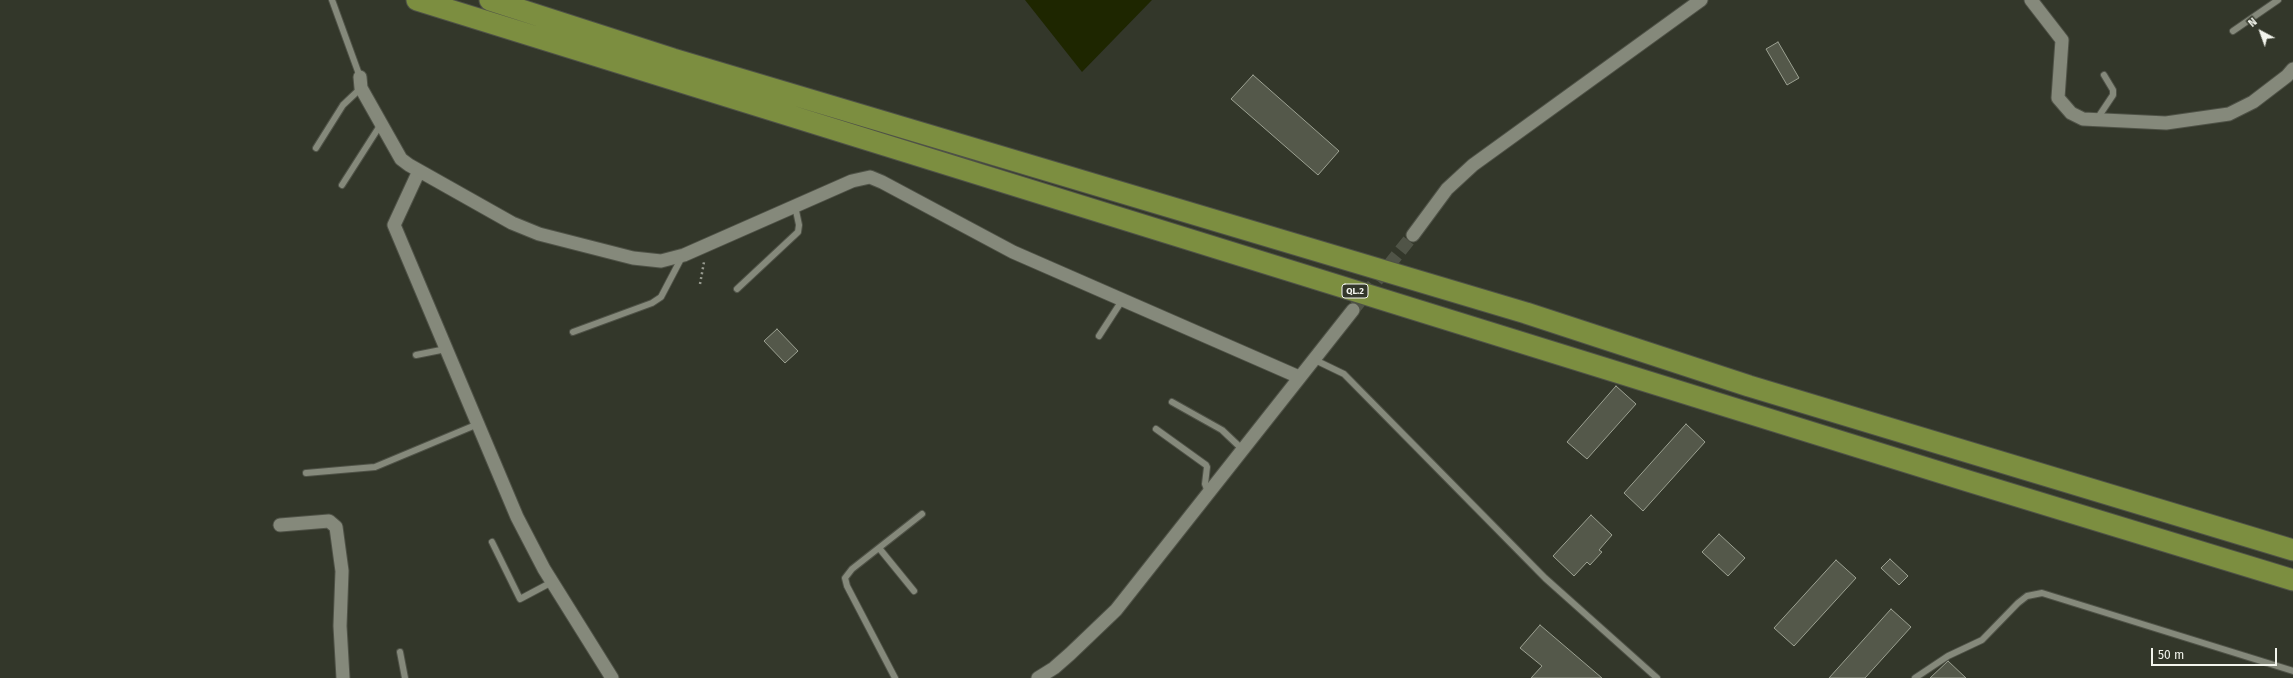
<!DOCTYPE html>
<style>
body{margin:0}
#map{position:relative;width:2293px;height:678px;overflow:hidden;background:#33372a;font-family:"Fira Sans",sans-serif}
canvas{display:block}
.north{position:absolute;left:2241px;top:12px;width:40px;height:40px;-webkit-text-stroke:3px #33372a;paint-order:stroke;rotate:319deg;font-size:11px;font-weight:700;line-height:16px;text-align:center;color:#f3f5ed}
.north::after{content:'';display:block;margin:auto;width:14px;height:18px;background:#f3f5ed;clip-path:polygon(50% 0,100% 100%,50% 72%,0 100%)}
.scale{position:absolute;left:2151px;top:648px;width:126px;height:18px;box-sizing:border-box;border:2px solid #f3f5ed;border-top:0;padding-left:5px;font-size:12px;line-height:14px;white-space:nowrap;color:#f3f5ed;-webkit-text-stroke:3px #33372a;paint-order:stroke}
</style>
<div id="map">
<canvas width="2293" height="678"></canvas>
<div class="north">N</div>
<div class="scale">50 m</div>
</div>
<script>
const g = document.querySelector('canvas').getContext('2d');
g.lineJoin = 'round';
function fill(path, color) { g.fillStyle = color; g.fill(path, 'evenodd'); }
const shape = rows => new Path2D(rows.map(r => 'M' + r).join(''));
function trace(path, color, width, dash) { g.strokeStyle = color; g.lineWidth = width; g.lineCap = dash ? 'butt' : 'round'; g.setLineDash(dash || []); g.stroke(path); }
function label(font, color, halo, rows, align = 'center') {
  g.font = font + ' "Fira Sans",sans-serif'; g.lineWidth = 3.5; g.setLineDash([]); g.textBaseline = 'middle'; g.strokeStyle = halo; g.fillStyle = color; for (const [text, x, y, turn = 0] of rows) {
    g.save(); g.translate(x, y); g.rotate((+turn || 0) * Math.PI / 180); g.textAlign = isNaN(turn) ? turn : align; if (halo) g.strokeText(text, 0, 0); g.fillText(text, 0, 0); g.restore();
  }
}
fill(shape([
 [1025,0,1152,0,1082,72]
]), '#1e2600');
const building = shape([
 [1778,42,1799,78,1787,85,1766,49,1778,42],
 [1253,75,1339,151,1318,175,1231,99,1253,75],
 [777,329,798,351,785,363,764,341,777,329],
 [1616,386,1636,404,1587,459,1567,442,1616,386],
 [1686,424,1705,442,1643,511,1624,493,1686,424],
 [1591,515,1612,535,1599,550,1602,552,1590,565,1587,562,1574,576,1553,556,1591,515],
 [1719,534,1745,558,1728,576,1702,552,1719,534],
 [1890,559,1908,576,1899,585,1881,568,1890,559],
 [1836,560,1856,578,1794,646,1774,628,1836,560],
 [1891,609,1911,627,1865,678,1829,678,1891,609],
 [1540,625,1602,678,1531,678,1542,666,1520,648,1540,625],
 [1948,661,1966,678,1930,678,1948,661]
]);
fill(building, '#54584a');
trace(building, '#9ca192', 1);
trace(shape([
 [1353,310,1413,235]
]), '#505447', 13, [13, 6]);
const service = shape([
 [332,0,360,77],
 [2233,31,2278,0],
 [2097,119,2113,95,2113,90,2104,75],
 [316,148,343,105,361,88],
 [342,185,381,124],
 [737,289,798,232,799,225,795,206],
 [573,332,652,303,661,297,683,255],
 [1099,336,1123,299],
 [416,355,446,349],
 [1315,360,1344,374,1545,578,1657,678],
 [1172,402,1222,430,1242,449],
 [1156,429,1206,465,1207,467,1205,484,1208,492],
 [306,473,375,467,478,424],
 [492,542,520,599,552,582],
 [879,548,914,591],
 [400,652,405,678],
 [895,678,847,586,845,578,852,569,922,514],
 [1915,678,1948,656,1982,640,2018,603,2027,596,2042,593,2293,671]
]);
const minor = shape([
 [2031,0,2062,40,2058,98,2071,113,2083,119,2166,123,2229,114,2253,102,2287,76,2293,69],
 [360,77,361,88,401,159,409,165,512,223,539,234,633,258,661,261,684,255,852,181,870,177,882,182,1013,252,1299,377],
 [419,171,394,225,517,517,544,569,612,678],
 [1413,235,1447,189,1473,165,1701,0],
 [280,525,329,521,336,527,342,571,340,626,343,678],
 [1038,678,1054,668,1070,654,1116,610,1353,310]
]);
const trunk = shape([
 [417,0,1968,481,2293,580],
 [490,0,673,59,1526,313,1749,386,2293,550]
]);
trace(service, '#4f5247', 8);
trace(minor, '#4f5247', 15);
trace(trunk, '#4f5247', 23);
trace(shape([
 [700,284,704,262]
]), '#979a8f', 2.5, [2, 3]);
trace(service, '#85897b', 6);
trace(minor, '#85897b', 13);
trace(trunk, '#7c8e40', 21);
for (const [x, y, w] of [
 [1355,291,26]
]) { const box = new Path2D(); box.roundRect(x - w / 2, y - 7, w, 14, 3); g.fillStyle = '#33372a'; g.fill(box); trace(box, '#f3f5ed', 1); }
label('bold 9px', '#f3f5ed', null, [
 ["QL.2",1355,291]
]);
</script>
